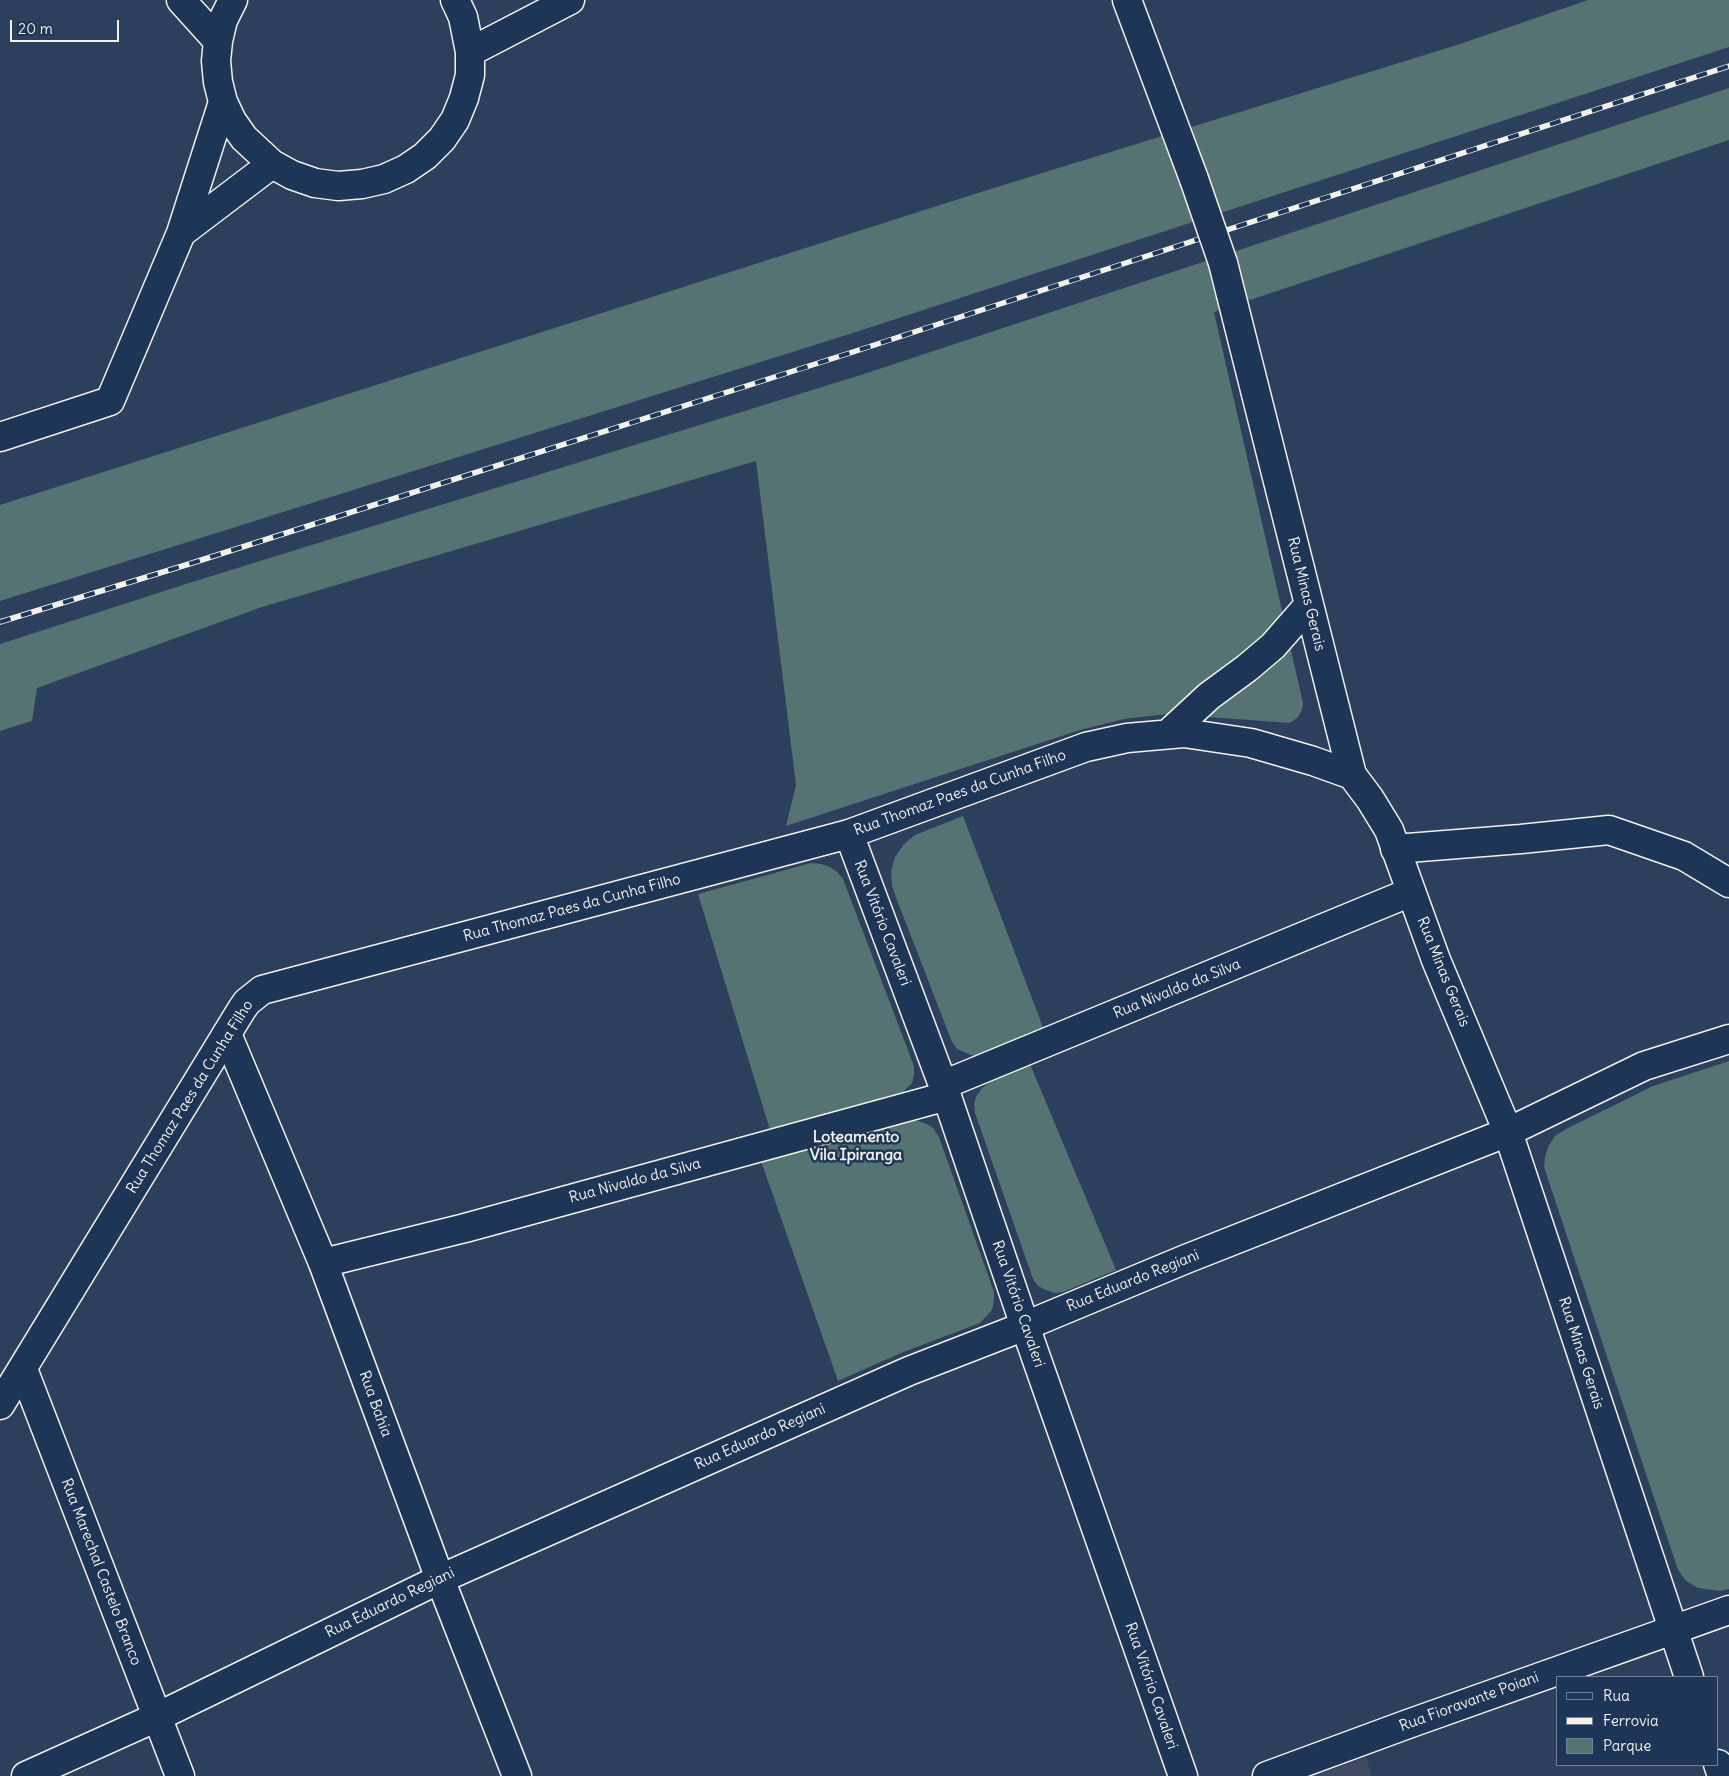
<!DOCTYPE html>
<meta charset="utf-8">
<style>
body{margin:0}
#map{position:relative;width:1729px;height:1776px;overflow:hidden;background:#2c3f5c;font-family:Delius,sans-serif}
canvas{display:block}
.legend{position:absolute;left:1556px;top:1676px;width:162px;height:90px;box-sizing:border-box;background:#1d3557;border:1px solid #738091;margin:0;padding:6px 9px;list-style:none;font-size:15px;color:#f4f1e8}
.legend li{display:flex;align-items:center;gap:10px;height:25px}
.legend b{width:25px;border:1px solid #738091}
.scale{position:absolute;left:10px;top:20px;width:109px;height:22px;box-sizing:border-box;border:2px solid #f4f1e8;border-top:0;padding-left:6px;font-size:15px;line-height:18px;white-space:nowrap;color:#f4f1e8;-webkit-text-stroke:4px #1d3557;paint-order:stroke}
</style>
<div id="map">
<canvas width="1729" height="1776"></canvas>
<ul class="legend">
<li><b style="height:6px;background:#1d3557"></b>Rua</li>
<li><b style="height:6px;background:#f4f1e8"></b>Ferrovia</li>
<li><b style="height:14px;background:#547372"></b>Parque</li>
</ul>
<div class="scale">20 m</div>
</div>
<script>
const g = document.querySelector('canvas').getContext('2d');
g.lineJoin = 'round';
function fill(path, color) { g.fillStyle = color; g.fill(path, 'evenodd'); }
const shape = rows => new Path2D(rows.map(r => 'M' + r).join(''));
function trace(path, color, width, dash) { g.strokeStyle = color; g.lineWidth = width; g.lineCap = dash ? 'butt' : 'round'; g.setLineDash(dash || []); g.stroke(path); }
function label(font, color, halo, rows, align = 'center') {
  g.font = font + ' Delius,sans-serif'; g.lineWidth = 5; g.setLineDash([]); g.textBaseline = 'middle'; g.strokeStyle = halo; g.fillStyle = color; for (const [text, x, y, turn = 0] of rows) {
    g.save(); g.translate(x, y); g.rotate((+turn || 0) * Math.PI / 180); g.textAlign = isNaN(turn) ? turn : align; if (halo) g.strokeText(text, 0, 0); g.fillText(text, 0, 0); g.restore();
  }
}
fill(shape([
 [1366,1757,1372,1776,1314,1776]
]), '#3d4a62');
fill(shape([
 [1588,0,1729,0,1729,47,856,332,0,601,0,505,984,191,1457,45],
 [1729,88,1729,140,1214,312,1303,703,1302,710,1298,717,1290,723,1168,714,1124,719,1080,730,786,826,796,785,756,461,262,607,37,688,32,721,0,731,0,644,189,583,864,374],
 [963,816,1044,1030,982,1055,973,1056,957,1049,952,1042,897,900,892,886,891,871,895,857,904,844,915,835],
 [811,863,821,864,830,867,837,872,843,879,914,1066,914,1075,912,1083,900,1095,770,1130,698,894],
 [1729,1061,1729,1589,1720,1591,1698,1588,1686,1581,1678,1570,1544,1167,1545,1157,1548,1147,1555,1136,1566,1129,1653,1086],
 [1030,1064,1116,1270,1063,1292,1054,1293,1046,1290,1038,1286,1033,1279,975,1113,974,1103,977,1095,982,1088,997,1078],
 [909,1121,918,1121,927,1124,934,1129,939,1137,994,1292,994,1301,992,1310,980,1323,901,1353,838,1381,761,1161]
]), '#547372');
const street = shape([
 [181,0,218,41],
 [233,0,223,20,218,41,216,61,218,82,223,102,232,121,244,138,272,164,292,175,315,183,338,186,362,184,384,179,406,169,425,156,442,139,455,120,464,98,470,75,470,52,463,17,455,0],
 [1127,0,1194,179],
 [470,52,570,0],
 [181,233,272,164],
 [1223,263,1352,775],
 [0,437,110,401,181,233,223,102],
 [849,834,943,1085,1025,1326,1183,1776],
 [1395,849,1521,839,1609,830,1684,856,1729,883],
 [227,1034,323,1263,440,1579,517,1776],
 [943,1085,1411,892],
 [1508,1132,1689,1677],
 [323,1263,465,1228,947,1096],
 [23,1369,180,1776],
 [1718,1764,1722,1776]
]);
const secondary = shape([
 [1169,733,1209,696,1247,668,1273,646,1308,606],
 [0,1405,242,1009,247,1002,262,990,849,834,1086,747,1127,738,1184,733,1251,743,1313,761,1352,775,1370,799,1389,830,1436,960,1508,1132],
 [26,1776,157,1717,440,1579,909,1371,1025,1326,1186,1259,1508,1132,1644,1066,1729,1039],
 [1267,1776,1408,1724,1729,1610]
]);
trace(street, '#f4f1e8', 31);
trace(secondary, '#f4f1e8', 31);
trace(street, '#1d3557', 28);
trace(secondary, '#1d3557', 28);
const rail = shape([
 [0,622,189,564,856,351,1729,66]
]);
trace(rail, '#f4f1e8', 5.5);
trace(rail, '#1d3557', 4, [11]);
const streetBridge = shape([
 [1194,179,1223,263]
]);
trace(streetBridge, '#f4f1e8', 31, []);
trace(streetBridge, '#1d3557', 28);
label('15px', '#f4f1e8', '#1d3557', [
 ["Rua Minas Gerais",1306,594,76],
 ["Rua Thomaz Paes da Cunha Filho",960,793,-20],
 ["Rua Thomaz Paes da Cunha Filho",572,908,-15],
 ["Rua Vitório Cavaleri",882,923,69],
 ["Rua Minas Gerais",1443,972,68],
 ["Rua Nivaldo da Silva",1177,989,-22],
 ["Rua Thomaz Paes da Cunha Filho",190,1097,-58],
 ["Rua Nivaldo da Silva",635,1181,-15],
 ["Rua Eduardo Regiani",1133,1281,-22],
 ["Rua Vitório Cavaleri",1018,1304,71],
 ["Rua Minas Gerais",1581,1353,72],
 ["Rua Bahia",375,1404,70],
 ["Rua Eduardo Regiani",760,1437,-24],
 ["Rua Marechal Castelo Branco",101,1572,69],
 ["Rua Eduardo Regiani",390,1603,-26],
 ["Rua Vitório Cavaleri",1151,1686,71],
 ["Rua Fioravante Poiani",1469,1702,-20]
]);
label('bold 16px', '#f4f1e8', '#1d3557', [
 ["Loteamento",856,1137],
 ["Vila Ipiranga",856,1155]
]);
</script>
